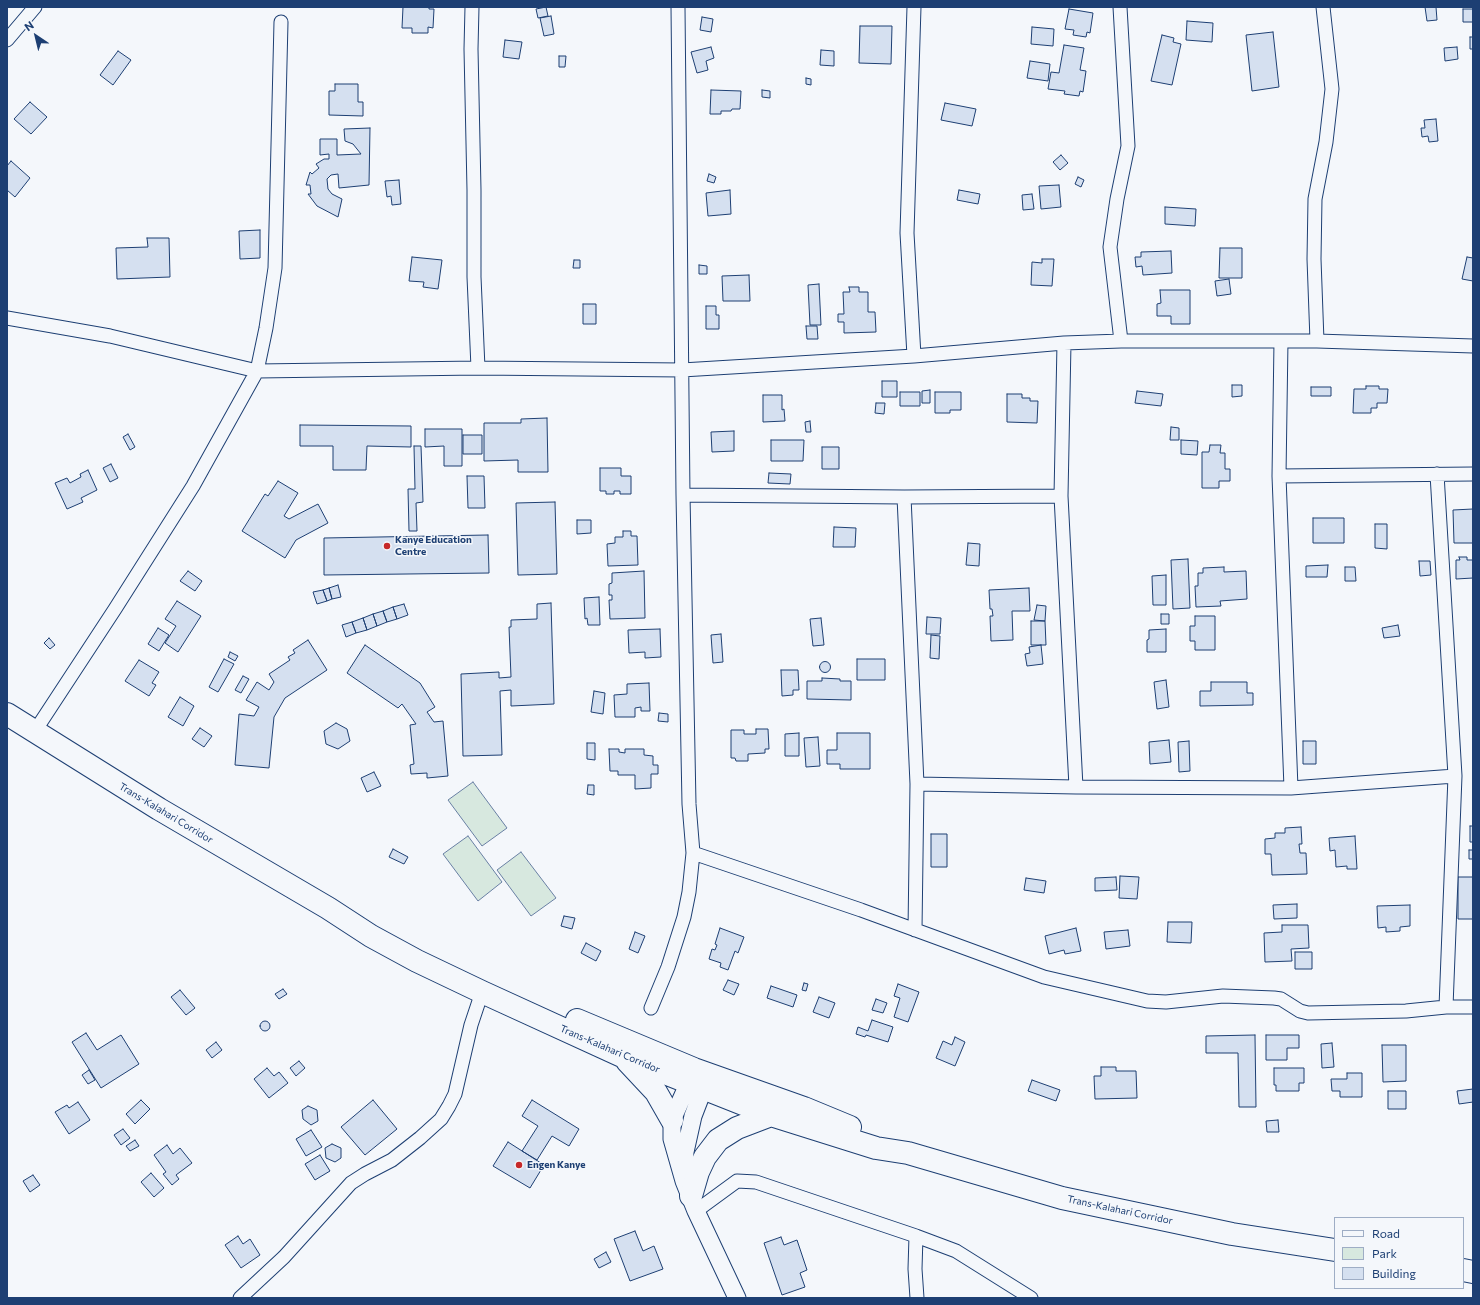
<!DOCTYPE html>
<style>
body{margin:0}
#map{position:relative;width:1480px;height:1305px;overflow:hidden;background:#f4f7fb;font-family:Commissioner,sans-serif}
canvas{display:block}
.frame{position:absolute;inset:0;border:8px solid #1d3f73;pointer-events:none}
.legend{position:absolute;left:1334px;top:1217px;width:130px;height:72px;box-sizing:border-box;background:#f4f7fb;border:1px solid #9eadc5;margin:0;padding:5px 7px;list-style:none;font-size:12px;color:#1d3f73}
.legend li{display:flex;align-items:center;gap:8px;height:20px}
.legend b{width:20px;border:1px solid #9eadc5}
.north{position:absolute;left:16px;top:16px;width:40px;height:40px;-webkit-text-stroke:3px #f4f7fb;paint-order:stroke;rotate:325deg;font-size:11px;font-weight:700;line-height:16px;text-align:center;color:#1d3f73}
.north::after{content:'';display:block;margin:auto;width:14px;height:18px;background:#1d3f73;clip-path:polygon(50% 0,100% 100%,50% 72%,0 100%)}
</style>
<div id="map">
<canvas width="1480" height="1305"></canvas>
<div class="frame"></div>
<ul class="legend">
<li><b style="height:5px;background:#f4f7fb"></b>Road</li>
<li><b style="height:11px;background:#d7e8df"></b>Park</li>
<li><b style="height:11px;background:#d5e0f0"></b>Building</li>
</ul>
<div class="north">N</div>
</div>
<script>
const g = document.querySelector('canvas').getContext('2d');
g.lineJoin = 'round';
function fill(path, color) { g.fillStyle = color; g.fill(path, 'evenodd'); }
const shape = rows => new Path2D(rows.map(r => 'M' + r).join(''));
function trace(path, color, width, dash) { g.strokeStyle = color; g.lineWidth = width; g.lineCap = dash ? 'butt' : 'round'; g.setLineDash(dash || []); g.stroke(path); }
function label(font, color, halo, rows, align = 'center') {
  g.font = font + ' Commissioner,sans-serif'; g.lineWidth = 3; g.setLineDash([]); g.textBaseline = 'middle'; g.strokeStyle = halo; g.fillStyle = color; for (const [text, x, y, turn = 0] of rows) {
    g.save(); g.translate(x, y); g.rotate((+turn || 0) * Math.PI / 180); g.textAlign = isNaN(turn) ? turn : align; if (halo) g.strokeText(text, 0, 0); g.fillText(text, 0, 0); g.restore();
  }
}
const green = shape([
 [473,782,507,828,482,846,448,800,473,782],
 [468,836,502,882,478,901,443,854,468,836],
 [521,852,556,898,531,916,497,870,521,852]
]);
fill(green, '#d7e8df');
trace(green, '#687fa3', 1);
const building = shape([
 [403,7,429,7,429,9,434,9,433,28,428,27,428,33,412,33,412,28,402,28,403,7],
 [546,7,548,16,538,18,536,9,546,7],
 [1425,7,1436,7,1437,20,1427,21,1425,7],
 [1069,9,1093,13,1090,33,1087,32,1086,37,1073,35,1074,30,1065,29,1069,9],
 [1463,9,1473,9,1473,22,1463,22,1463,9],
 [551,16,554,34,544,36,540,18,551,16],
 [702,17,713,19,711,32,700,30,702,17],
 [1187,21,1213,23,1212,42,1186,40,1187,21],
 [860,26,892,26,891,64,859,63,860,26],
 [1032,27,1054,29,1053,46,1031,44,1032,27],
 [1273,32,1279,87,1252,91,1246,35,1273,32],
 [1162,35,1174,38,1173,42,1181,44,1172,85,1151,81,1162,35],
 [1470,37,1473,37,1473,49,1470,49,1470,37],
 [505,40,522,42,519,59,503,57,505,40],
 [1064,45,1084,48,1080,70,1086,71,1083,92,1080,91,1079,96,1064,94,1065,91,1048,89,1051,72,1059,73,1064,45],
 [711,47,714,58,706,61,708,70,697,73,691,52,711,47],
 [1457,47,1458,59,1445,61,1444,48,1457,47],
 [821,50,834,51,834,66,820,65,821,50],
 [118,51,131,60,113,85,100,75,118,51],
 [559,56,566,56,565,67,559,67,559,56],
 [1030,61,1050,64,1048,81,1027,78,1030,61],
 [806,78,811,79,811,85,806,84,806,78],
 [335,84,358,84,358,102,363,102,363,116,329,115,329,91,335,91,335,84],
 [711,90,741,91,740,109,732,109,731,111,721,111,721,114,710,114,711,90],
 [762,90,770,91,770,98,762,97,762,90],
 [30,102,47,117,31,134,14,119,30,102],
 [945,103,976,109,972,126,941,120,945,103],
 [1436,119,1438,141,1429,142,1428,136,1422,137,1421,128,1425,128,1424,120,1436,119],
 [370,128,369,185,339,188,338,174,331,175,327,179,328,189,332,194,342,199,338,217,317,206,308,194,311,194,310,185,306,185,310,172,312,174,319,168,316,164,324,159,329,159,329,154,320,155,320,139,337,139,337,155,361,154,353,144,345,141,344,129,370,128],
 [1061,155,1068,163,1060,170,1053,162,1061,155],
 [11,161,30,178,15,197,7,190,7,166,11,161],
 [709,174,716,177,714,183,707,181,709,174],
 [1078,177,1084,180,1081,187,1075,184,1078,177],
 [399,180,401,204,392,205,391,196,387,197,385,181,399,180],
 [1059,185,1061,207,1041,209,1039,186,1059,185],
 [730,190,731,214,708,216,706,193,730,190],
 [959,190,980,194,978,204,957,200,959,190],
 [1032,194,1034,209,1023,210,1022,195,1032,194],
 [1165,207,1196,209,1195,226,1165,224,1165,207],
 [260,230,260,258,240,259,239,231,260,230],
 [147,238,169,238,170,277,117,279,116,248,148,247,147,238],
 [1220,248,1242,248,1242,278,1219,278,1220,248],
 [1171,251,1172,273,1143,275,1142,266,1136,267,1135,257,1141,257,1141,252,1171,251],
 [412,257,442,260,438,289,423,287,424,282,409,281,412,257],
 [1467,257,1473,258,1473,281,1462,279,1467,257],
 [1042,259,1054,259,1052,286,1031,285,1032,262,1042,263,1042,259],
 [574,260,580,260,580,268,573,268,574,260],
 [699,265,707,266,707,274,699,274,699,265],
 [749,275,750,301,723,301,722,276,749,275],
 [1229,279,1231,294,1217,296,1215,281,1229,279],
 [819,284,821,325,810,325,808,285,819,284],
 [849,287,859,287,859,292,868,292,868,312,875,312,876,332,844,333,844,322,838,322,838,314,844,314,843,292,850,292,849,287],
 [1160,290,1190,290,1190,324,1171,324,1171,316,1157,316,1157,304,1161,303,1160,290],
 [583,304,596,304,596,324,583,324,583,304],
 [706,306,716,306,716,315,719,315,719,329,706,329,706,306],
 [806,326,817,326,818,339,807,339,806,326],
 [882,381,897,381,897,397,882,397,882,381],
 [1232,385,1242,385,1242,396,1232,397,1232,385],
 [1366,386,1379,386,1379,389,1388,389,1387,403,1377,403,1377,408,1371,408,1371,413,1353,413,1354,389,1366,389,1366,386],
 [1311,387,1331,387,1331,396,1311,396,1311,387],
 [930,390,930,403,922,403,922,391,930,390],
 [1137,391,1163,394,1161,406,1135,403,1137,391],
 [900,392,920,392,920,406,900,406,900,392],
 [935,392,961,392,961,410,950,410,950,413,935,413,935,392],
 [1007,394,1022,394,1022,398,1030,398,1030,401,1038,401,1037,423,1007,422,1007,394],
 [763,395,782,395,782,410,784,409,785,421,763,422,763,395],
 [876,403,885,403,884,414,875,413,876,403],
 [547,418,548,472,518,472,518,460,484,461,484,423,521,423,521,419,547,418],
 [810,421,811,432,806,432,805,422,810,421],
 [300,425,411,426,411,447,367,446,366,470,333,470,333,446,300,446,300,425],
 [1171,427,1179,428,1179,440,1170,440,1171,427],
 [425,429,462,429,462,466,444,466,444,446,425,447,425,429],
 [734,431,734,451,712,452,711,432,734,431],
 [128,434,135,447,130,450,123,437,128,434],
 [463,435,482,435,482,454,463,454,463,435],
 [771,440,804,440,803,461,771,461,771,440],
 [1181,440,1198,441,1197,455,1181,454,1181,440],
 [1210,445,1221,445,1220,453,1225,453,1225,469,1230,469,1230,481,1219,481,1219,488,1202,488,1202,452,1209,452,1210,445],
 [414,446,421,446,423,502,416,503,417,531,409,531,408,489,415,489,414,446],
 [822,447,839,447,839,469,822,469,822,447],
 [111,464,118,478,110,482,103,468,111,464],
 [600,468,621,468,621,476,631,476,631,494,620,494,620,491,614,491,614,494,606,494,606,491,600,491,600,468],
 [88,470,97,490,81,498,83,502,67,509,55,483,67,478,70,483,81,477,80,474,88,470],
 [769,473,791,474,790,484,768,483,769,473],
 [467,476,484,476,485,508,468,508,467,476],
 [278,481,298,493,284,516,289,519,318,504,328,523,296,540,285,558,242,531,265,494,268,496,278,481],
 [555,502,557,574,518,575,516,503,555,502],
 [1473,509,1473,543,1454,543,1453,510,1473,509],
 [1313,518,1344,518,1344,543,1313,543,1313,518],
 [577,520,591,520,591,533,577,534,577,520],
 [1375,524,1387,524,1387,549,1375,548,1375,524],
 [834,527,856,528,855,547,833,547,834,527],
 [623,531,631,531,631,536,637,536,638,565,608,566,607,544,615,543,615,537,623,537,623,531],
 [488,535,489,573,324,575,324,538,488,535],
 [968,543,980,544,979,566,966,565,968,543],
 [1459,557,1467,557,1467,560,1473,560,1473,578,1456,579,1456,560,1460,560,1459,557],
 [1188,559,1190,608,1173,609,1171,560,1188,559],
 [1419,561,1430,561,1431,575,1420,576,1419,561],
 [1328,565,1327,577,1306,577,1306,566,1328,565],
 [1224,567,1224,572,1246,571,1247,599,1220,601,1221,606,1196,607,1195,586,1198,586,1198,573,1203,573,1203,568,1224,567],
 [1345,567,1355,567,1356,581,1345,581,1345,567],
 [188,571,202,581,195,591,180,581,188,571],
 [644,571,645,618,610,619,609,600,612,600,612,595,609,595,609,584,612,583,612,573,644,571],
 [1166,575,1166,605,1153,605,1152,576,1166,575],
 [338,585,341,597,332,599,329,588,338,585],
 [329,588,332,599,327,601,323,590,329,588],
 [1029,588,1030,611,1012,611,1013,640,991,641,990,616,993,616,992,609,990,609,989,590,1029,588],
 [323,590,327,601,317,604,313,592,323,590],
 [599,597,600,625,588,625,587,618,585,619,584,598,599,597],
 [177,601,201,616,178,652,165,643,176,626,165,619,177,601],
 [551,603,554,704,511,706,511,690,500,691,502,755,463,756,461,674,499,672,499,678,511,677,509,627,511,627,511,620,537,619,537,604,551,603],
 [404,604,408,615,397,619,393,607,404,604],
 [1037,605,1046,606,1045,621,1034,620,1037,605],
 [393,607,397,619,387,622,383,611,393,607],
 [383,611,387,622,377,626,373,614,383,611],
 [373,614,377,626,367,630,363,618,373,614],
 [1161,614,1169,614,1169,624,1161,624,1161,614],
 [1195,616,1215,616,1215,650,1195,650,1195,641,1190,641,1190,626,1195,626,1195,616],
 [927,617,941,618,940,634,926,634,927,617],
 [363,618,367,630,356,633,352,622,363,618],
 [821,618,824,645,813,646,810,619,821,618],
 [1031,621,1045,621,1046,645,1031,645,1031,621],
 [352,622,356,633,346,637,342,625,352,622],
 [1398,625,1400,636,1384,638,1382,628,1398,625],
 [158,628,169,635,159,651,148,644,158,628],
 [660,629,661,657,645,658,645,652,629,653,628,630,660,629],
 [1166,629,1166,652,1147,652,1147,640,1149,639,1149,630,1166,629],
 [721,634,723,662,713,663,711,635,721,634],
 [931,635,940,636,939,659,930,658,931,635],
 [49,638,55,645,50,649,44,643,49,638],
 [308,640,327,670,285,698,274,717,269,768,235,765,239,714,254,716,259,707,246,700,257,682,269,690,274,682,269,674,290,660,288,657,295,653,293,650,308,640],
 [365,645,420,683,435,707,427,712,434,722,443,721,448,776,427,778,427,773,411,774,410,765,414,764,410,725,416,724,402,704,398,708,347,673,365,645],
 [1041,645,1043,664,1027,666,1025,654,1030,653,1029,647,1041,645],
 [230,652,238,656,235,661,228,657,230,652],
 [224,659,234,664,218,692,209,687,224,659],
 [857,659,885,659,885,680,857,680,857,659],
 [139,660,159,672,152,683,156,685,149,696,125,681,139,660],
 '819.5 667a5.5 5.5 0 1 1 11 0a5.5 5.5 0 1 1-11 0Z',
 [781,670,798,670,799,690,793,690,793,695,782,696,781,670],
 [243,676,249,679,241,693,235,690,243,676],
 [822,678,840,679,840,681,851,681,851,700,807,699,807,681,822,681,822,678],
 [1166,680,1169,707,1157,709,1154,682,1166,680],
 [1211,682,1247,682,1247,693,1253,693,1253,705,1200,706,1200,691,1211,691,1211,682],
 [649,683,650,711,641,711,641,707,635,708,635,717,615,717,614,695,627,694,627,684,649,683],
 [594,691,605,693,603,714,591,712,594,691],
 [180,697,194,706,183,726,168,717,180,697],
 [659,713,668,714,668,722,658,721,659,713],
 [336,723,347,729,350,741,338,749,326,744,324,731,336,723],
 [200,728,212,736,204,747,192,739,200,728],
 [756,729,768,729,769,749,765,749,765,753,748,754,748,761,736,761,735,758,731,758,731,730,744,730,744,734,756,734,756,729],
 [799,733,799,756,785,756,785,734,799,733],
 [837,733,870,733,870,769,840,769,840,764,827,764,827,750,837,750,837,733],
 [818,737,820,766,806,767,804,738,818,737],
 [1169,740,1171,762,1150,764,1149,742,1169,740],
 [1189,741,1190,771,1179,772,1178,742,1189,741],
 [1303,741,1316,741,1316,764,1303,764,1303,741],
 [587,743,595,743,595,760,587,759,587,743],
 [609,749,619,749,619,752,625,753,625,749,644,749,644,755,653,756,653,765,658,765,658,774,651,774,651,788,635,789,635,775,618,775,618,771,610,771,609,749],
 [374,772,381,786,367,792,361,778,374,772],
 [588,785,594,785,594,795,587,794,588,785],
 [1470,826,1473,826,1473,842,1470,842,1470,826],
 [1301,827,1302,844,1299,844,1300,853,1306,853,1307,874,1272,875,1271,854,1265,854,1265,839,1275,838,1275,833,1285,833,1285,828,1301,827],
 [931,834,947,834,947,867,931,867,931,834],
 [1355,836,1357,869,1347,869,1347,866,1336,867,1335,850,1330,851,1329,838,1355,836],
 [393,849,408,857,404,864,389,857,393,849],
 [1469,850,1473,850,1473,859,1469,859,1469,850],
 [1120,876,1139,877,1137,899,1119,898,1120,876],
 [1116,877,1117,890,1095,891,1095,878,1116,877],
 [1458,877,1473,877,1473,919,1458,919,1458,877],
 [1026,878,1046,881,1044,893,1024,890,1026,878],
 [1297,904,1297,918,1274,919,1273,905,1297,904],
 [1410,905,1410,926,1400,927,1400,931,1386,932,1386,927,1378,928,1377,906,1410,905],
 [564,916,575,918,572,929,561,926,564,916],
 [1168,922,1192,922,1191,943,1167,942,1168,922],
 [1282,925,1308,925,1309,948,1291,949,1292,961,1265,962,1264,933,1282,932,1282,925],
 [720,928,744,937,738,953,735,951,728,970,720,967,721,963,709,959,712,949,715,950,717,945,715,944,720,928],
 [1076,928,1081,951,1065,954,1064,950,1049,954,1045,936,1076,928],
 [1128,930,1130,946,1106,949,1104,932,1128,930],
 [635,932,645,936,638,953,629,949,635,932],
 [586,943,601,951,596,961,581,953,586,943],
 [1295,952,1312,952,1312,969,1295,969,1295,952],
 [728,980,739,984,734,995,723,990,728,980],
 [804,983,808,984,806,991,802,990,804,983],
 [898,984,919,992,908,1022,894,1017,900,998,894,996,898,984],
 [771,986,797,995,793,1007,767,998,771,986],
 [283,989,287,994,279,999,275,994,283,989],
 [180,990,195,1008,186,1015,171,997,180,990],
 [819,997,835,1003,829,1018,813,1012,819,997],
 [876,999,887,1003,883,1013,872,1010,876,999],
 [872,1020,893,1027,888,1042,866,1035,865,1037,856,1034,858,1027,868,1031,872,1020],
 '260 1026a5 5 0 1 1 10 0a5 5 0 1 1-10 0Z',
 [86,1033,97,1050,121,1035,139,1064,101,1088,72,1042,86,1033],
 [1255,1035,1256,1107,1239,1107,1238,1053,1206,1053,1206,1036,1255,1035],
 [1266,1035,1299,1035,1299,1048,1287,1048,1287,1060,1266,1060,1266,1035],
 [955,1037,965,1042,955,1066,936,1058,943,1041,952,1045,955,1037],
 [216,1042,222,1050,212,1058,206,1050,216,1042],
 [1332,1043,1334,1067,1322,1068,1321,1044,1332,1043],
 [1382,1045,1406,1045,1406,1081,1383,1082,1382,1045],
 [299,1061,305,1068,296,1076,290,1068,299,1061],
 [1101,1067,1116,1067,1116,1071,1136,1071,1137,1098,1095,1099,1094,1076,1101,1076,1101,1067],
 [267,1068,274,1076,279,1072,288,1083,269,1098,254,1079,267,1068],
 [1274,1068,1304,1068,1304,1083,1299,1083,1299,1091,1276,1091,1276,1085,1274,1085,1274,1068],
 [89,1070,95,1080,88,1084,82,1075,89,1070],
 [1347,1073,1362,1073,1362,1097,1340,1097,1340,1091,1332,1091,1331,1079,1347,1079,1347,1073],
 [1032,1080,1060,1090,1056,1101,1028,1091,1032,1080],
 [1473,1089,1473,1102,1459,1104,1457,1091,1473,1089],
 [1388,1091,1406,1091,1406,1109,1388,1109,1388,1091],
 [141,1100,150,1109,135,1124,126,1114,141,1100],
 [373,1100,397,1129,365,1155,341,1127,373,1100],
 [532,1100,579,1129,569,1146,552,1136,537,1160,522,1151,538,1126,522,1116,532,1100],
 [78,1102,90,1120,69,1134,55,1112,67,1105,69,1108,78,1102],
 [308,1106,317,1110,318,1121,311,1125,303,1119,302,1110,308,1106],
 [1278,1120,1279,1132,1267,1132,1266,1121,1278,1120],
 [123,1129,130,1138,121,1145,114,1135,123,1129],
 [311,1130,322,1147,306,1156,296,1139,311,1130],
 [135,1140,139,1146,130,1151,126,1146,135,1140],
 [508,1142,544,1165,530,1188,493,1166,508,1142],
 [332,1144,341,1148,341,1158,335,1162,326,1158,325,1148,332,1144],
 [167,1145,173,1154,180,1148,192,1163,176,1175,179,1179,172,1185,163,1174,166,1172,154,1155,167,1145],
 [320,1155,330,1171,315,1180,305,1164,320,1155],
 [151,1173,164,1188,154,1197,141,1182,151,1173],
 [33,1175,40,1185,30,1192,23,1181,33,1175],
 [635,1231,643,1251,654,1246,663,1269,630,1281,614,1239,635,1231],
 [238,1236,243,1244,250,1239,260,1255,241,1268,225,1245,238,1236],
 [781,1237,784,1245,797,1240,807,1270,800,1273,805,1287,782,1295,764,1243,781,1237],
 [606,1252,611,1262,599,1268,594,1259,606,1252]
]);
fill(building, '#d5e0f0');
trace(building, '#1d3f73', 1);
const minor = shape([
 [472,7,471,49,474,190,474,277,478,368],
 [914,7,907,233,914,356],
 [1120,7,1128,146,1117,199,1110,247,1121,341],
 [7,40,35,7],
 [7,318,110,336,257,371,478,368,682,370,914,356,1064,343,1121,341,1317,341,1473,346],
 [1281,341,1279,476,1291,788],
 [1317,341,1314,259,1315,199,1326,142,1332,89,1323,7],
 [1064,343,1061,496,1076,787],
 [1437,474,1455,776,1446,1007],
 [1279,476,1473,474],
 [683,495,904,497,1061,496],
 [904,497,917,784,915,930],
 [35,731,115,609,193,486,257,371,266,328,275,268,281,22],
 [917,784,1076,787,1291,788,1455,776],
 [693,853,861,910,1044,977,1147,1001,1166,1002,1223,996,1274,998,1281,999,1300,1011,1308,1013,1406,1011,1446,1007,1473,1007],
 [651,1008,668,967,684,917,689,892,693,853,689,804,683,495,678,7],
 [696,1211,737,1181,756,1182,916,1236,956,1251,1031,1298],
 [916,1236,915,1269,917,1298],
 [240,1298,284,1257,351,1183,365,1174,392,1160,420,1138,441,1119,449,1106,455,1094,471,1025,482,992]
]);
const tertiary = shape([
 [694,1071,672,1120,672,1139,684,1181,696,1211,737,1298],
 [684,1169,685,1152,693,1116,708,1077]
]);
const trunk = shape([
 [7,714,159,809,328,908,371,936,417,961,482,992,622,1056,771,1115,876,1148,908,1153,1062,1198,1232,1234,1335,1250],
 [577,1020,694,1069,804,1108,850,1127],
 [627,1061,656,1092,672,1120],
 [691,1196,698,1172,705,1157,718,1140,737,1128,771,1115],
 [1463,1270,1473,1272]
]);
trace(minor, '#1d3f73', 15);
trace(tertiary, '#1d3f73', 19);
trace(trunk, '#1d3f73', 24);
trace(minor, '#f4f7fb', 13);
trace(tertiary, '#f4f7fb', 17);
trace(trunk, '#f4f7fb', 22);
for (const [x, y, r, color] of [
 [387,546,4,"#c62828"],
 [519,1165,4,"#c62828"]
]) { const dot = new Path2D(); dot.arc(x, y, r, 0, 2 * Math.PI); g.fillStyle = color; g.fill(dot); trace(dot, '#f4f7fb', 1.5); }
label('bold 10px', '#1d3f73', '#f4f7fb', [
 ["Kanye Education",395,540],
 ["Centre",395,552],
 ["Engen Kanye",527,1165]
], 'left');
label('10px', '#1d3f73', '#f4f7fb', [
 ["Trans-Kalahari Corridor",166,813,31],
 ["Trans-Kalahari Corridor",610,1049,23],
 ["Trans-Kalahari Corridor",1120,1210,12]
]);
</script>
